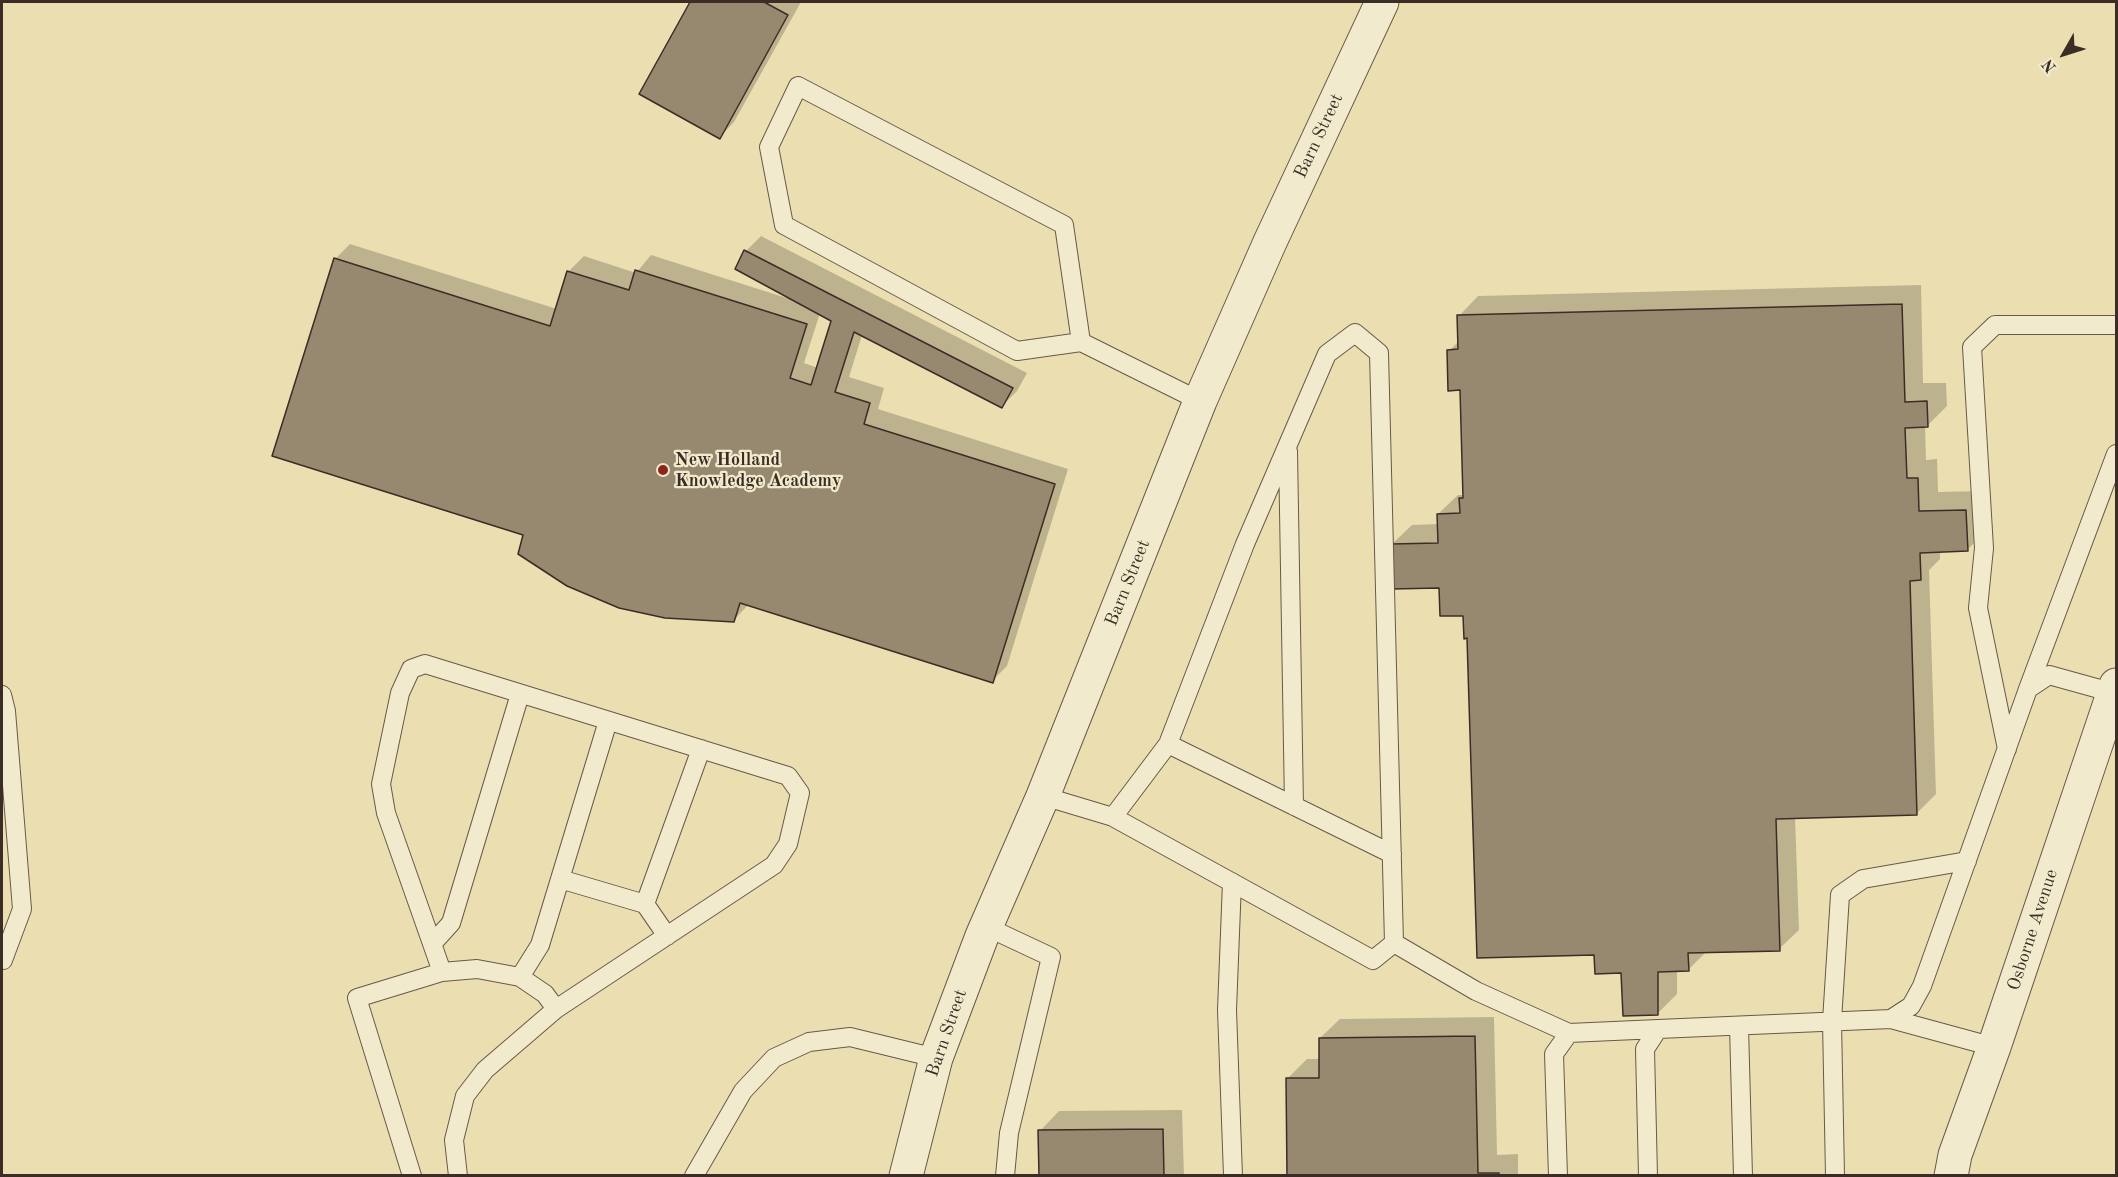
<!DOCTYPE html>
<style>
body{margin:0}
#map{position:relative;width:2118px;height:1177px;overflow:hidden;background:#ebdfb2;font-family:"Old Standard TT",serif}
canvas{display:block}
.frame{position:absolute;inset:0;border:3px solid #3c2c26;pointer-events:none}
.north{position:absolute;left:2034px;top:24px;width:60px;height:60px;-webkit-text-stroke:4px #f2eacd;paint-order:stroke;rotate:231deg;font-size:16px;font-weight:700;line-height:24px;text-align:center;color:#3c2c26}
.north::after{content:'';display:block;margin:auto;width:21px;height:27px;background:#3c2c26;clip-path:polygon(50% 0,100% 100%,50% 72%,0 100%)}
</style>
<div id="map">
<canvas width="2118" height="1177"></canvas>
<div class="frame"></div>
<div class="north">N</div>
</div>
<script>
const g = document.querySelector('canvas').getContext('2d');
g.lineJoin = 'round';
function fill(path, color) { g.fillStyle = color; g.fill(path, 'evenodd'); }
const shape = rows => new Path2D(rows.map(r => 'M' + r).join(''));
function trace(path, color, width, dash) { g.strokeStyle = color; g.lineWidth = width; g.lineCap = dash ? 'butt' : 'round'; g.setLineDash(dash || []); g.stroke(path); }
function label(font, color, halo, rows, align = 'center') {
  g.font = font + ' "Old Standard TT",serif'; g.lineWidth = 4.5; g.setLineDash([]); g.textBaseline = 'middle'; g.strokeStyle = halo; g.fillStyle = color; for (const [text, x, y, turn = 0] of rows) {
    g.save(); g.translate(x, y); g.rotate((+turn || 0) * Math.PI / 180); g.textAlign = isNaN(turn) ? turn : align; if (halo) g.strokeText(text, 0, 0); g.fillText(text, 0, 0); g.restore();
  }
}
fill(shape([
 [692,2,801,2,734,122,720,137,641,93],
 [761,236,1027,373,1017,391,1002,406,862,335,849,377,884,388,878,409,1068,469,1007,666,992,681,749,604,733,621,525,534,335,259,350,244,557,309,569,271,584,256,636,273,651,255,793,300,746,251],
 [820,313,833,321,818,368,804,363],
 [1921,285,1923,383,1946,383,1947,406,1928,425,1925,426,1926,460,1937,459,1938,492,1985,491,1986,531,1967,550,1940,551,1940,559,1929,570,1936,794,1916,814,1795,817,1799,930,1779,949,1707,951,1688,970,1677,970,1677,994,1658,1013,1623,972,1595,954,1469,637,1464,614,1441,586,1392,544,1412,525,1439,524,1438,514,1458,495,1464,495,1462,389,1449,351,1460,340,1459,316,1478,296],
 [1494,1017,1497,1155,1518,1154,1518,1176,1289,1176,1287,1079,1307,1059,1321,1059,1320,1038,1340,1019],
 [1182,1110,1184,1176,1041,1176,1040,1131,1059,1111]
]), '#0003');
const building = shape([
 [690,2,764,2,788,15,720,139,639,94,690,2],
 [744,250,1013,388,1002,408,854,332,835,392,870,403,864,424,1055,484,993,683,740,603,734,622,665,618,619,608,567,586,518,554,523,535,272,456,334,258,550,326,567,271,629,290,635,270,807,324,790,378,811,385,831,321,735,269,744,250],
 [1902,304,1905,402,1927,401,1928,427,1905,428,1907,478,1918,478,1919,511,1966,510,1968,551,1920,553,1921,580,1910,581,1917,815,1776,819,1780,951,1688,953,1689,971,1658,972,1658,1015,1623,1016,1621,973,1595,974,1594,955,1477,958,1467,638,1464,639,1463,616,1440,616,1439,588,1392,589,1391,544,1438,543,1437,514,1460,513,1459,498,1463,498,1460,390,1448,391,1447,350,1458,349,1457,315,1902,304],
 [1475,1036,1478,1173,1499,1173,1499,1176,1287,1176,1286,1078,1319,1078,1319,1038,1475,1036],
 [1163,1129,1164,1176,1039,1176,1038,1130,1163,1129]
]);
fill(building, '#97896f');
trace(building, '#3c2c26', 1.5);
const lane = shape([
 [1081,342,1064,225,798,86,769,147,784,225,1017,351,1081,342,1200,401],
 [1288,451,1294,806],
 [2028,689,2116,454],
 [2,695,6,711,22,909,3,960,2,960],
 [1168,744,1392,854],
 [2007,749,1978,608,1984,548,1972,347,1995,325,2116,325],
 [1043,796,1113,817,1373,960,1394,943,1379,353,1355,333,1327,354,1245,544,1168,744,1113,817],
 [560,879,645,904,667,936],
 [1232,882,1227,1010,1233,1176],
 [645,904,701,749],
 [987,927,1051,957,1009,1133,1005,1176],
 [1394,943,1476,991,1569,1033],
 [432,944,451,923,520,694],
 [442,972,386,813,381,784,400,693,411,669,425,664,788,776,800,793,788,844,774,865,556,1009,485,1070,465,1096,454,1140,458,1176],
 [520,977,540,945,608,721],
 [1891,1019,1994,1047],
 [1739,1026,1743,1176],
 [412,1176,357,998,442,972,477,969,520,977,545,994,556,1009],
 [694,1176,743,1091,774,1058,809,1042,850,1037,936,1058],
 [1558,1176,1554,1054,1569,1033,1658,1029],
 [1648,1176,1645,1049,1658,1029,1891,1019,1911,1006,1922,986,2028,689,2049,675,2114,693],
 [1835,1176,1832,1021,1840,895,1863,879,1967,861]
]);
const street = shape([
 [906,1176,936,1058,982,936,1043,796,1200,401,1270,242,1382,2],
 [1951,1176,1955,1155,1994,1047,2116,685]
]);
trace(lane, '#685949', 20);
trace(street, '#685949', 35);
trace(lane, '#f2eacd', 18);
trace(street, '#f2eacd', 33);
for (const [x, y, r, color] of [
 [663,470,6,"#8f2418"]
]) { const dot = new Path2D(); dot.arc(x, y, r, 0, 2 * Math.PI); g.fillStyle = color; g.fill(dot); trace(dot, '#f2eacd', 2); }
label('18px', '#3c2c26', '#f2eacd', [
 ["Barn Street",1319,136,-65],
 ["Barn Street",1128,583,-68],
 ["Osborne Avenue",2033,930,-72],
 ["Barn Street",947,1033,-71]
]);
label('bold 18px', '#3c2c26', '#f2eacd', [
 ["New Holland",675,460],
 ["Knowledge Academy",675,481]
], 'left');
</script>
